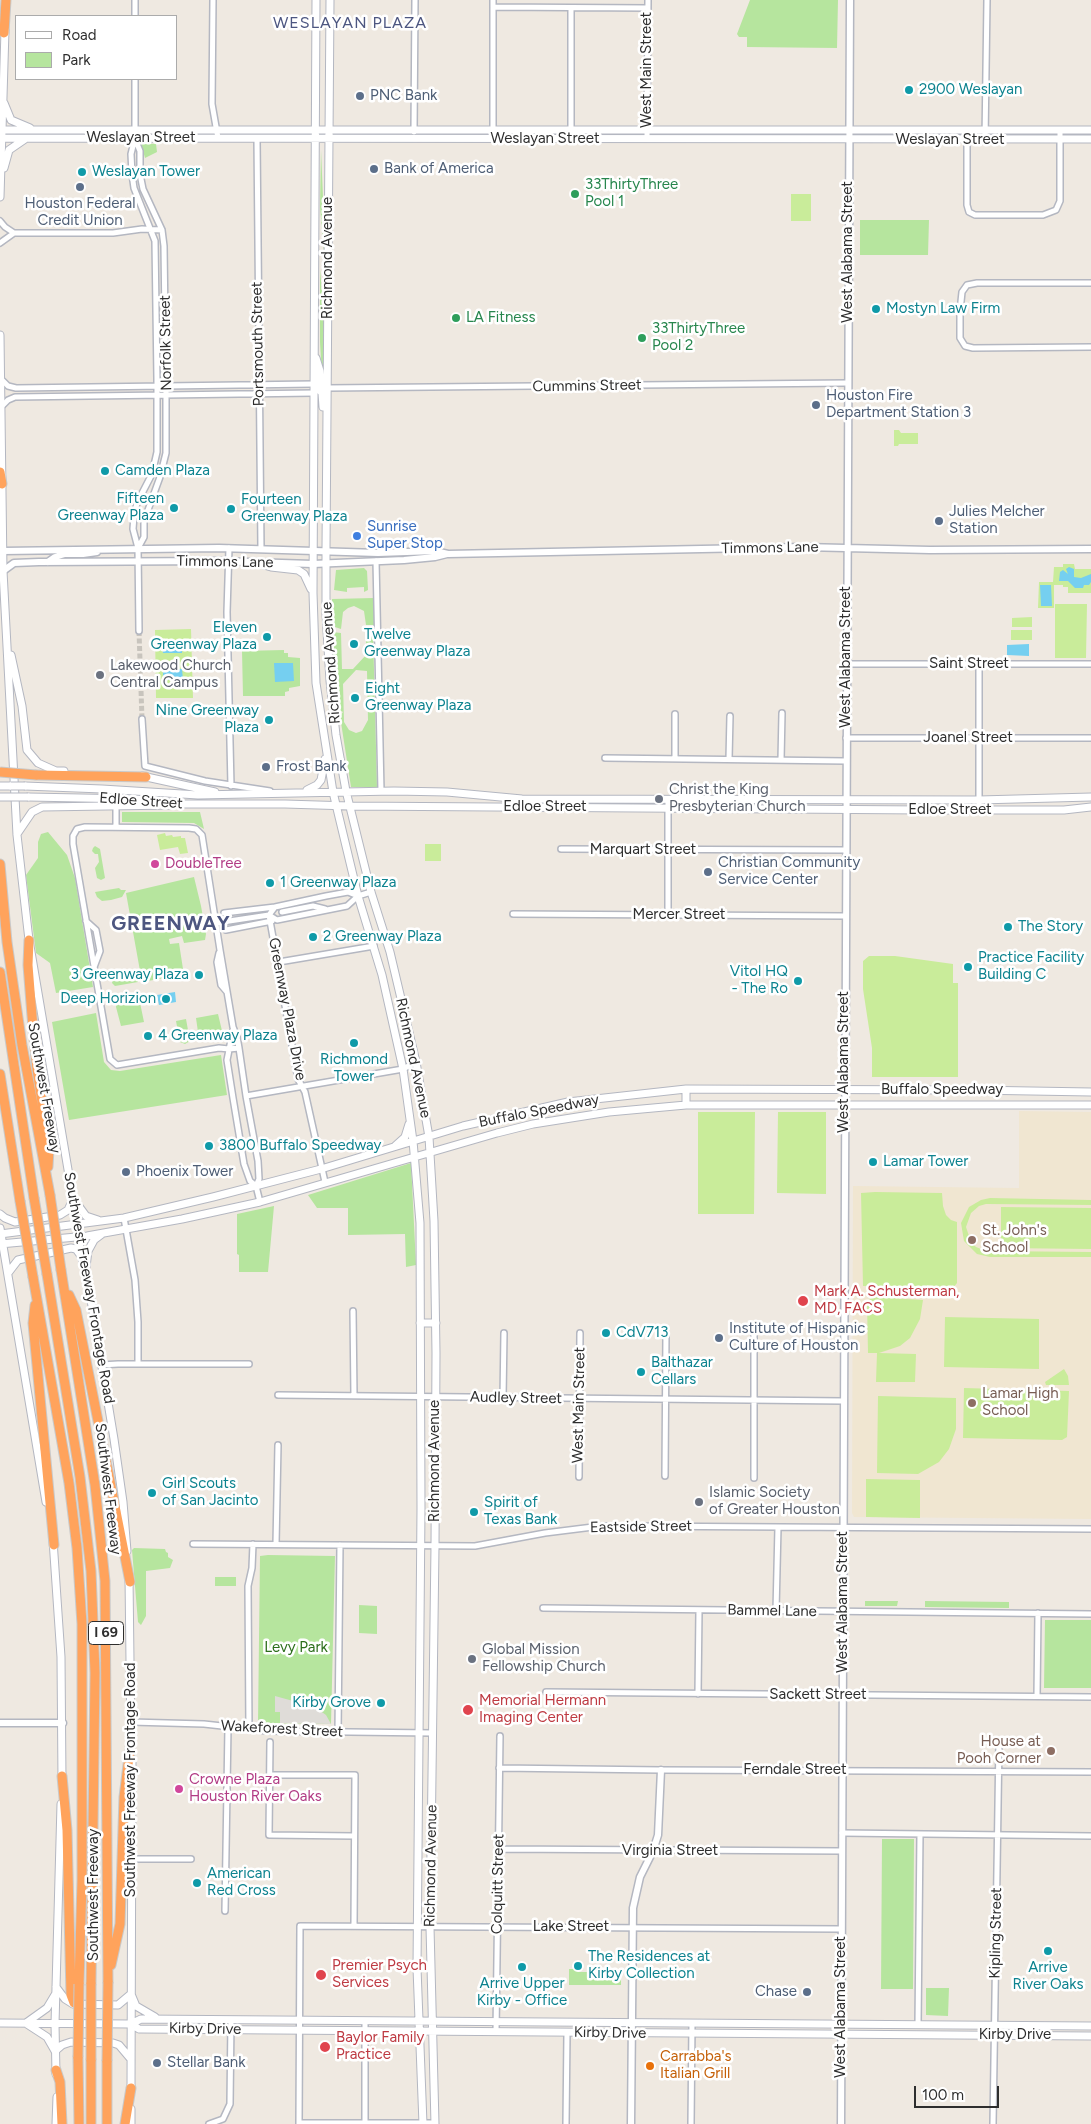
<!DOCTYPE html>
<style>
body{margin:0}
#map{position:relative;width:1091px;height:2124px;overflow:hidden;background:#efe9e1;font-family:Figtree,sans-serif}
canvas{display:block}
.legend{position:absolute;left:15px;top:15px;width:162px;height:65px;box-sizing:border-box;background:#fff;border:1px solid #ababab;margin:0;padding:6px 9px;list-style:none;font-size:15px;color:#2e2e2e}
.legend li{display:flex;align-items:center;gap:10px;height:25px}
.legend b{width:25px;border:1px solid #ababab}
.scale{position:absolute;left:914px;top:2086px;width:85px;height:22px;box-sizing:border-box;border:2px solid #2e2e2e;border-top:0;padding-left:6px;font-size:15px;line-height:18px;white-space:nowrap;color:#2e2e2e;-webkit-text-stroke:4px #fff;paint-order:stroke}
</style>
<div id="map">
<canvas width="1091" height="2124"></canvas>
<ul class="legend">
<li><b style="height:6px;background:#fff"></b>Road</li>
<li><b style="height:14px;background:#b6e59e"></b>Park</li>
</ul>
<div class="scale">100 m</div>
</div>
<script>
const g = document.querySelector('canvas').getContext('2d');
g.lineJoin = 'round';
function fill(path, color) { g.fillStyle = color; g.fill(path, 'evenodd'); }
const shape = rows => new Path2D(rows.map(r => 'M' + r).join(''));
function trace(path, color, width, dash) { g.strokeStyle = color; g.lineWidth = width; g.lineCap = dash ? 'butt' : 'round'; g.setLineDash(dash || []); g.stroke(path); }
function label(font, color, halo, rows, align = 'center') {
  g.font = font + ' Figtree,sans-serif'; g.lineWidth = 5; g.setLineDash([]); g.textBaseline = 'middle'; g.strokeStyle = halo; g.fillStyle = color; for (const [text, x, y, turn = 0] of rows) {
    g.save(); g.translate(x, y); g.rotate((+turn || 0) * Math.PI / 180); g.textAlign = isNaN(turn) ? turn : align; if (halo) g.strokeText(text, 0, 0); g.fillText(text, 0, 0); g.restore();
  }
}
fill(shape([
 [1019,1111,1091,1112,1091,1519,854,1517,852,1513,853,1186,1019,1188]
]), '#f0e6d1');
fill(shape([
 [750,0,838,0,837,48,747,47,747,37,739,37,737,34],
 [141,143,156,144,157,152,145,158],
 [321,150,324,221,324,253,320,207],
 [860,220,929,220,928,255,860,255],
 [320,269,324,313,323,377,322,377,320,342],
 [364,568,367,571,368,590,364,592,364,587,347,588,347,592,334,590,336,570],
 [374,598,374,625,366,625,364,611,354,606,348,608,343,612,341,629,332,626,332,599],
 [366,631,373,631,377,787,351,787,340,716,343,712,339,710,334,676,332,632,341,633,342,669,353,669,366,655],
 [356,670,367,671,368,720,362,731,356,733,349,730,344,722,343,684],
 [284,650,284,653,288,653,288,657,300,658,300,686,289,688,289,691,285,692,285,696,243,696,242,651],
 [122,812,200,812,204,829,194,823,122,822],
 [48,832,67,855,75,878,93,987,56,993,50,963,36,953,26,875,38,858,38,842,41,834],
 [95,846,100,849,105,878,101,880,97,878,95,868,99,862,98,854,95,854,92,851,93,848],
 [194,877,201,906,206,934,205,940,184,943,182,936,169,939,170,944,179,943,183,969,175,971,176,976,142,982,126,893],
 [119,888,121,890,126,890,122,897,111,900,102,901,97,897,95,892],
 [136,975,138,982,115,986,112,983,113,979],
 [138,993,144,1022,121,1026,116,1007,117,997],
 [96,1013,104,1062,111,1070,120,1071,221,1055,227,1095,69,1120,52,1022],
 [218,1014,223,1035,212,1040,199,1039,196,1018],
 [186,1019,190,1041,185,1044,180,1042,176,1021],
 [411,1163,416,1265,406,1267,405,1234,348,1235,348,1208,317,1208,308,1195],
 [274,1206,268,1272,239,1272,239,1255,237,1254,237,1214],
 [134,1548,165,1549,166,1552,168,1553,168,1557,173,1560,170,1568,146,1571,146,1616,141,1625,138,1622,132,1550],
 [268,1555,335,1556,331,1724,258,1723,260,1556],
 [215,1577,236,1577,236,1586,215,1586],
 [865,1601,898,1601,897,1606,865,1606],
 [925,1601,1009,1602,1009,1608,925,1607],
 [359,1605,377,1606,377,1634,359,1633],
 [1045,1620,1091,1620,1091,1688,1044,1688],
 [882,1839,914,1839,913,1989,881,1989],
 [569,1969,578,1969,578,1972,621,1972,621,1985,569,1985],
 [926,1988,949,1988,948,2016,926,2015]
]), '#b6e59e');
fill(shape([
 [791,194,811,194,811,221,791,221],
 [894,430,899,430,901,433,918,433,918,444,899,444,898,446,894,446],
 [1063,564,1074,564,1075,569,1091,569,1091,593,1068,593,1068,587,1063,587,1063,585,1054,585,1054,608,1038,608,1039,582,1053,582,1054,567,1063,567],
 [1055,604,1087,604,1086,658,1055,658],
 [1032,617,1032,627,1012,627,1012,618],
 [191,629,193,698,156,698,155,630],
 [1011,630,1032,630,1032,640,1011,640],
 [165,833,166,836,172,835,173,837,181,836,181,838,185,838,188,853,180,854,178,847,160,850,157,835],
 [425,844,441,844,441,861,425,861],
 [869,956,895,956,953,964,953,983,958,983,958,1077,872,1077,872,1048,863,989,863,961],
 [698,1112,755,1112,754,1214,698,1214],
 [778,1112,826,1112,826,1194,777,1193],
 [875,1192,942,1193,943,1206,946,1215,951,1220,957,1222,957,1283,953,1288,863,1286,861,1193],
 [990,1198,1091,1200,1091,1205,986,1204,979,1206,971,1213,966,1227,971,1242,976,1247,986,1251,1091,1252,1091,1257,990,1257,977,1254,964,1241,961,1223,969,1207,981,1200],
 [1001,1207,1091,1208,1091,1249,1001,1248],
 [872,1297,923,1300,920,1319,910,1338,900,1346,879,1353,916,1354,915,1382,876,1382,877,1353,868,1353,867,1302],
 [945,1317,1039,1319,1039,1369,944,1367],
 [1064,1369,1068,1376,1069,1385,1046,1385,1045,1382],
 [964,1388,1069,1391,1067,1437,1062,1440,963,1438],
 [878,1396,956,1398,956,1429,949,1449,939,1462,918,1474,877,1473],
 [866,1479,920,1480,920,1518,866,1517]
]), '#c9ec9a');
fill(shape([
 [275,1696,315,1707,326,1715,331,1724,280,1723,280,1712,275,1712]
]), '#dfdcd8');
fill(shape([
 [1069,567,1074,569,1074,577,1081,578,1091,574,1091,582,1089,585,1084,585,1083,588,1075,588,1068,581,1059,581,1060,572,1063,570,1068,574,1066,569],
 [1040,585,1051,585,1052,606,1041,606],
 [162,642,182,642,182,653,163,653],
 [1029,644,1029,656,1007,655,1007,645],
 [274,663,293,663,294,681,275,682],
 [163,669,182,669,183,680,163,680],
 [175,992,176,1002,159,1005,157,995]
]), '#75cff0');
trace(shape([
 [139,631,142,719]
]), '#c8c4bd', 5, [5, 2.5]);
const minor = shape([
 [213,0,212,104,218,138],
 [493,0,493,139],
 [493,7,648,8],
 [135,16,135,0],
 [135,79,135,138,131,154,132,174,134,188,155,241,157,379,157,452,152,474,137,503,134,516,133,529,138,548,139,631],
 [414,132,415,0],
 [571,132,571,8],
 [135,139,140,151,140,174,143,189,162,230,164,246,166,395,166,453,160,477,144,521,144,537,138,548],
 [257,139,261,549],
 [647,139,648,0],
 [967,140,967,205,969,212,975,215,1043,215,1056,210,1060,201,1060,130],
 [985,140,987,0],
 [0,221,5,227,14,233,113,233,142,229,162,230],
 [0,243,14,233],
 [1091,283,977,283,967,285,962,292,960,311,960,338,965,346,973,348,1091,347],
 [1,379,8,386,16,388,314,384],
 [327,388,847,383],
 [1,407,8,400,15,397,314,393],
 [229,548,227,612,231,786],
 [376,561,381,791],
 [846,664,1091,664],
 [979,664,979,809],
 [142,719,145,766,205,781,270,791],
 [846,738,1091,738],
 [605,758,846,761],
 [675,759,675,714],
 [729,759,730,716],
 [781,760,782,713],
 [668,799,668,916],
 [116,827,116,807],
 [561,849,845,850],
 [282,912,313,906,325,909],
 [224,913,275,907],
 [513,914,845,916],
 [86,921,96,930,100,951,94,967],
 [216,923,269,915,277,920,347,906,358,896,371,892],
 [226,930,272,921],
 [219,953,217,962,221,985,227,992],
 [279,962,374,946],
 [233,1030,227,1060,233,1098,244,1164,250,1181,256,1186],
 [239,1048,229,1049,219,1048,117,1065,110,1059,73,844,73,836,77,829,85,827,189,828,196,829,202,835,220,950,233,1027,237,1037,239,1048,246,1096,258,1161,259,1179,256,1186,260,1202],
 [246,1096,403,1069,416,1062],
 [325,1182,305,1092,298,1079,269,915,275,907,326,896,348,892,358,896],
 [124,1218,135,1280,138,1322,138,1364],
 [353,1311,354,1396],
 [101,1365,118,1364,249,1364],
 [278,1395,843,1401],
 [503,1398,504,1333],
 [665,1476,666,1333],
 [579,1477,580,1333],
 [754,1478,754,1335],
 [193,1544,475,1546,545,1533,601,1526,625,1526,1091,1529],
 [276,1544,278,1445],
 [543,1608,1091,1614],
 [776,1611,778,1527],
 [546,1692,1091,1697],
 [698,1694,699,1610],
 [1037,1696,1038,1613],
 [131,1722,204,1724,267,1731,433,1733],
 [249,1730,248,1586,252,1568,253,1544],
 [338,1732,340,1545],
 [270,1742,269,1835,354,1836],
 [499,1768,661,1770,1091,1772],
 [270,1775,355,1775,354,1926],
 [842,1833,1091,1836],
 [498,1849,842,1851],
 [131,1859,191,1859],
 [225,1911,228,1727],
 [918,2025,920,1834],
 [496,2032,500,1736],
 [299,2123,435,2123],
 [209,2124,223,2119,230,2104,231,2020],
 [299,2124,300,1926,841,1929],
 [365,2124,365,2021],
 [566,2124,567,2033],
 [691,2124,692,2023],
 [993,2124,999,1742]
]);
const tertiary = shape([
 [3,551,219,548,378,553,435,551,448,554,803,547,930,550,1091,549],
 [48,562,55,557,65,554,83,554,97,552],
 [3,571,14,563,39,562,218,561,313,564,404,560,435,557,447,554],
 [0,1723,63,1723],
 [631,2124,633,1908,640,1877,653,1851,658,1835,661,1770],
 [841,2124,850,0]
]);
const secondary = shape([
 [316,0,313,593,316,683,333,792,358,896,382,975,403,1069,413,1141,420,1223,421,1509,417,1968,423,2124],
 [330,0,326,549,326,614,330,681,336,735,346,791,371,892,390,952,416,1062,429,1137,434,1221,436,1353,435,1546,430,1927,435,2124],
 [4,103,11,120,30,128],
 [0,130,1091,130],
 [0,138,1091,139],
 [4,168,9,150,25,139],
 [0,197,5,30],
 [0,335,3,571,17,835,29,940,73,1199,81,1256,86,1270,114,1439,123,1502,127,1551],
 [316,358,320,371,321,384,327,388],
 [314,384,322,393,323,407],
 [253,562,271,567,298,570,304,574,311,589],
 [11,655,22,706,27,750,38,763,56,771,64,771],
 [142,776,215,792],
 [0,786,11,786],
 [25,786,102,789,198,795,394,791,447,792,522,799,979,800,1091,797],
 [307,790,317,785,321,780,325,759],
 [28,797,135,799,183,804,285,804,350,806,925,810,1064,810,1091,807],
 [17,834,32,812,42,807,173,805],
 [686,1105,686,1089],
 [395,1146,405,1137,409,1124],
 [75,1201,86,1216,98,1220],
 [0,1214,5,1218,15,1222,60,1215,68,1210,73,1199],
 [0,1228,46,1502],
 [0,1234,124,1218,213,1197,321,1169,463,1126,568,1102,686,1089,972,1090,1091,1092],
 [0,1244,87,1236,182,1219,260,1202,497,1133,533,1124,609,1112,686,1105,1091,1105],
 [86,1267,88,1251,94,1240,102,1234],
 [8,1273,18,1260,71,1248,76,1249,81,1256],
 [420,1323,436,1323],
 [53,1540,61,1657,62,1781],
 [129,1577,131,1746],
 [56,1987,65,1999,73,2004,118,2005,131,1994,136,2006,155,2017],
 [0,2023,131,2024,141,2019,1091,2026],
 [26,2023,47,2008,56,1993],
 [27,2024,47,2037,55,2051,62,2045,71,2042,113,2043,119,2045,130,2058],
 [131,2024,139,2029,1091,2036],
 [56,2074,55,2024,61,1804],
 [131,2091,132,1759],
 [131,2109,131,2124],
 [56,2124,57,2097]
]);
const motorway = shape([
 [4,33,6,0],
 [0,472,2,484],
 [36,775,146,777],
 [0,864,7,942,22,1045,50,1195],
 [29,940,28,965,32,1016,37,1069,49,1149,48,1167],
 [0,972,34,1198],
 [0,1074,20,1201],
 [61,1270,95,1485,105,1581,108,1982],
 [47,1274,80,1477,91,1571,95,1673,91,1984],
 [33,1277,69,1483,77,1548,82,1624,82,1881,79,1984],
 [69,1295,76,1310,130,1582],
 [35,1305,33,1323,54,1545],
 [62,1776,67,1830,71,1995,74,2003],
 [111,1965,120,1924,124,1797,131,1741],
 [78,2057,79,2124],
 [56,2070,60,2082,62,2124],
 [91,2124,91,2060],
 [107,2124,107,2061],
 [125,2124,131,2088]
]);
trace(minor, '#b4b7c1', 8);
trace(tertiary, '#b4b7c1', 9);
trace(secondary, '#b4b7c1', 9);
trace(motorway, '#c9c9c9', 11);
trace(minor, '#fff', 5);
trace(tertiary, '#fff', 6);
trace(secondary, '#fff', 7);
trace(motorway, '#ffa35c', 9);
const secondaryBridge = shape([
 [11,786,25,786],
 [0,797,28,797]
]);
const motorwayBridge = shape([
 [0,772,36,775],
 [50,1195,61,1270],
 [34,1198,47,1274],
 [20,1201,33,1277],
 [78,2057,79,1984],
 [91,2060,91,1984],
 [107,2061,108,1982]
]);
trace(secondaryBridge, '#b4b7c1', 9, []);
trace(motorwayBridge, '#c9c9c9', 11, []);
trace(secondaryBridge, '#fff', 7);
trace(motorwayBridge, '#ffa35c', 9);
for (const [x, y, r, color] of [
 [909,90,5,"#0f9aa8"],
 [360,96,5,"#5c6f8a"],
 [374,169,5,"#5c6f8a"],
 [82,172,5,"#0f9aa8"],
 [80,187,5,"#5c6f8a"],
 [575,194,5,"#2e9e5b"],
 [876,309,5,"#0f9aa8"],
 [456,318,5,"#2e9e5b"],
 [642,338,5,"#2e9e5b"],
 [816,405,5,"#5c6f8a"],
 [105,471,5,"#0f9aa8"],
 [174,508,5,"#0f9aa8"],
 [231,509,5,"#0f9aa8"],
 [939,521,5,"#5c6f8a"],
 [357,536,5,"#3f7fe0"],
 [267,637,5,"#0f9aa8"],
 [354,644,5,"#0f9aa8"],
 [100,675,5,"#6b7280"],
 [355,698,5,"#0f9aa8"],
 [269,720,5,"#0f9aa8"],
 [266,767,5,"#5c6f8a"],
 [659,799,5,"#6b7280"],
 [155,864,5,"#d1479c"],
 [708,872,5,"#5c6f8a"],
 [270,883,5,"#0f9aa8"],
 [1008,927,5,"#0f9aa8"],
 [313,937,5,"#0f9aa8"],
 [968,967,5,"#0f9aa8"],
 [199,975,5,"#0f9aa8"],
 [798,981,5,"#0f9aa8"],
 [166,999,5,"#0f9aa8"],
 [148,1036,5,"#0f9aa8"],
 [354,1043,5,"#0f9aa8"],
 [209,1146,5,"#0f9aa8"],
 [873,1162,5,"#0f9aa8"],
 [126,1172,5,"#5c6f8a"],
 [972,1240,5,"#8d6e63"],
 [803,1301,6,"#e0444e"],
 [606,1333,5,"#0f9aa8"],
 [719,1338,5,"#5c6f8a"],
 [641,1372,5,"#0f9aa8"],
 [972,1403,5,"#8d6e63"],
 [152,1493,5,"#0f9aa8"],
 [699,1502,5,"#6b7280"],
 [474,1512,5,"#0f9aa8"],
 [472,1659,5,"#6b7280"],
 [381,1703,5,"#0f9aa8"],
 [468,1710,6,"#e0444e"],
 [1051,1751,5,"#8d6e63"],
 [179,1789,5,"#d1479c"],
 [197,1883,5,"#0f9aa8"],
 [1048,1951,5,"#0f9aa8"],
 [578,1966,5,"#0f9aa8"],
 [522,1967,5,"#0f9aa8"],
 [321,1975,6,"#e0444e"],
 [807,1992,5,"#5c6f8a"],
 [325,2047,6,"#e0444e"],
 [157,2063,5,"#5c6f8a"],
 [650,2066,5,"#e8710a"]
]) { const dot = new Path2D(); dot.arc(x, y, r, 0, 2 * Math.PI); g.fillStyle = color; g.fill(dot); trace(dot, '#fff', 2); }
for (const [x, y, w] of [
 [106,1633,35]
]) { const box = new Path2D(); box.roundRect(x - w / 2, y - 11.5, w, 23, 4); g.fillStyle = '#fff'; g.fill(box); trace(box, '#2e2e2e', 1); }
label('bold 14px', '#2e2e2e', null, [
 ["I 69",106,1633]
]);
label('15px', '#2e2e2e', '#fff', [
 ["West Main Street",647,70,-90],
 ["Weslayan Street",141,138],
 ["Weslayan Street",545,139],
 ["Weslayan Street",950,140],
 ["West Alabama Street",848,252,-90],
 ["Richmond Avenue",328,258,-90],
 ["Norfolk Street",166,343,-91],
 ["Portsmouth Street",258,344,-91],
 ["Cummins Street",587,386,-1],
 ["Timmons Lane",770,548,-1],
 ["Timmons Lane",225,562,1],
 ["West Alabama Street",846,657,-90],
 ["Richmond Avenue",331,663,-94],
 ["Saint Street",969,664],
 ["Joanel Street",968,738],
 ["Edloe Street",141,801,4],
 ["Edloe Street",545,807],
 ["Edloe Street",950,810],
 ["Marquart Street",643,850],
 ["Mercer Street",679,915],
 ["Greenway Plaza Drive",287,1009,79],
 ["Richmond Avenue",413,1058,78],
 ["West Alabama Street",844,1062,-90],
 ["Southwest Freeway",44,1088,80],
 ["Buffalo Speedway",942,1090],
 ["Buffalo Speedway",539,1111,-11],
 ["Southwest Freeway Frontage Road",89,1288,80],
 ["Audley Street",516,1398,1],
 ["West Main Street",579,1405,-89],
 ["Richmond Avenue",435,1461,-90],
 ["Southwest Freeway",108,1489,83],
 ["Eastside Street",641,1527,-1],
 ["West Alabama Street",843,1602,-90],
 ["Bammel Lane",772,1611,1],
 ["Sackett Street",818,1695],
 ["Wakeforest Street",282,1729,3],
 ["Ferndale Street",795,1770],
 ["Southwest Freeway Frontage Road",131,1780,-90],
 ["Virginia Street",670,1851],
 ["Richmond Avenue",431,1866,-89],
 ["Colquitt Street",498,1884,-89],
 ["Southwest Freeway",94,1895,-90],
 ["Lake Street",571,1927],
 ["Kipling Street",996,1933,-89],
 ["West Alabama Street",841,2007,-90],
 ["Kirby Drive",205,2029,1],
 ["Kirby Drive",610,2033,1],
 ["Kirby Drive",1015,2035]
]);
label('15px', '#0d838f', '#fff', [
 ["2900 Weslayan",919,90],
 ["Weslayan Tower",92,172],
 ["Mostyn Law Firm",886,309],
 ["Camden Plaza",115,471],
 ["Fifteen",164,499,"right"],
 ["Greenway Plaza",164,516,"right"],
 ["Fourteen",241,500],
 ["Greenway Plaza",241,517],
 ["Eleven",257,628,"right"],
 ["Greenway Plaza",257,645,"right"],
 ["Twelve",364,635],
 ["Greenway Plaza",364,652],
 ["Eight",365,689],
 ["Greenway Plaza",365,706],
 ["Nine Greenway",259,711,"right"],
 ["Plaza",259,728,"right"],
 ["1 Greenway Plaza",280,883],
 ["The Story",1018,927],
 ["2 Greenway Plaza",323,937],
 ["Practice Facility",978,958],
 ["Building C",978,975],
 ["Vitol HQ",788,972,"right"],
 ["- The Ro",788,989,"right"],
 ["3 Greenway Plaza",189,975,"right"],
 ["Deep Horizion",156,999,"right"],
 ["4 Greenway Plaza",158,1036],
 ["Richmond",354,1060,"center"],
 ["Tower",354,1077,"center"],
 ["3800 Buffalo Speedway",219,1146],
 ["Lamar Tower",883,1162],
 ["CdV713",616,1333],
 ["Balthazar",651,1363],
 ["Cellars",651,1380],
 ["Girl Scouts",162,1484],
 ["of San Jacinto",162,1501],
 ["Spirit of",484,1503],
 ["Texas Bank",484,1520],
 ["Kirby Grove",371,1703,"right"],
 ["American",207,1874],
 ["Red Cross",207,1891],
 ["The Residences at",588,1957],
 ["Kirby Collection",588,1974],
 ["Arrive",1048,1968,"center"],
 ["River Oaks",1048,1985,"center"],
 ["Arrive Upper",522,1984,"center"],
 ["Kirby - Office",522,2001,"center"]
], 'left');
label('15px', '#4e5e75', '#fff', [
 ["PNC Bank",370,96],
 ["Bank of America",384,169],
 ["Houston Federal",80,204,"center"],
 ["Credit Union",80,221,"center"],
 ["Houston Fire",826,396],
 ["Department Station 3",826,413],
 ["Julies Melcher",949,512],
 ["Station",949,529],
 ["Frost Bank",276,767],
 ["Christian Community",718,863],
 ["Service Center",718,880],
 ["Phoenix Tower",136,1172],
 ["Institute of Hispanic",729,1329],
 ["Culture of Houston",729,1346],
 ["Chase",797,1992,"right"],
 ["Stellar Bank",167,2063]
], 'left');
label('15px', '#27864d', '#fff', [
 ["33ThirtyThree",585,185],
 ["Pool 1",585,202],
 ["LA Fitness",466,318],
 ["33ThirtyThree",652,329],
 ["Pool 2",652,346]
], 'left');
label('15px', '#366cbe', '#fff', [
 ["Sunrise",367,527],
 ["Super Stop",367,544]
], 'left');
label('15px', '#5b616d', '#fff', [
 ["Lakewood Church",110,666],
 ["Central Campus",110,683],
 ["Christ the King",669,790],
 ["Presbyterian Church",669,807],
 ["Islamic Society",709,1493],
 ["of Greater Houston",709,1510],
 ["Global Mission",482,1650],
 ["Fellowship Church",482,1667]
], 'left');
label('15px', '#b23c85', '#fff', [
 ["DoubleTree",165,864],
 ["Crowne Plaza",189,1780],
 ["Houston River Oaks",189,1797]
], 'left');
label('15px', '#785e54', '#fff', [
 ["St. John's",982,1231],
 ["School",982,1248],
 ["Lamar High",982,1394],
 ["School",982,1411],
 ["House at",1041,1742,"right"],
 ["Pooh Corner",1041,1759,"right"]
], 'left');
label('15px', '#be3a42', '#fff', [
 ["Mark A. Schusterman,",814,1292],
 ["MD, FACS",814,1309],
 ["Memorial Hermann",479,1701],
 ["Imaging Center",479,1718],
 ["Premier Psych",332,1966],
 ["Services",332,1983],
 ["Baylor Family",336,2038],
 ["Practice",336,2055]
], 'left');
label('15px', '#2c6e1b', '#fff', [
 ["Levy Park",296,1648]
]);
label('15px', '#c56008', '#fff', [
 ["Carrabba's",660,2057],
 ["Italian Grill",660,2074]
], 'left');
g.letterSpacing = '1px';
label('16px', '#4d5680', '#fff', [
 ["WESLAYAN PLAZA",350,23]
]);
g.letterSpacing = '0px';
g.letterSpacing = '1px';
label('bold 20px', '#4d5680', '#fff', [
 ["GREENWAY",171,924]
]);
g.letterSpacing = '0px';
</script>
